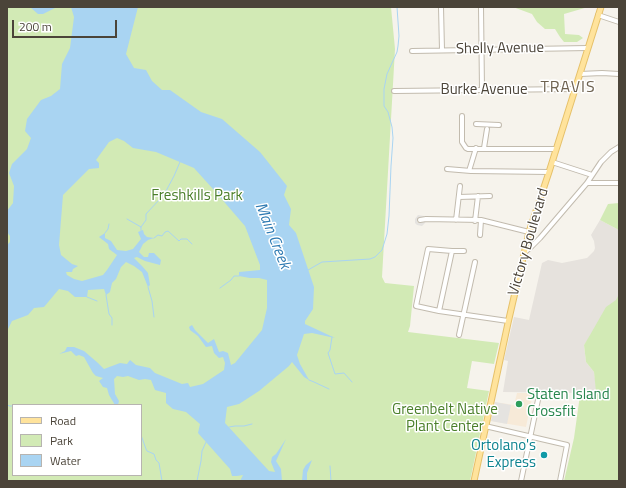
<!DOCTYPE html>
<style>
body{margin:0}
#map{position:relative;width:626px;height:488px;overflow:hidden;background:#f6f3ec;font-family:"Titillium Web",sans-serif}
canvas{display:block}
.frame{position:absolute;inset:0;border:8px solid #4b4439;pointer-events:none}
.legend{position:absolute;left:12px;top:404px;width:130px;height:72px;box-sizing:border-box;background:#fff;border:1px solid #b7b4b0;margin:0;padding:5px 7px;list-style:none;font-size:12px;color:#4b4439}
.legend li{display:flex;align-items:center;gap:8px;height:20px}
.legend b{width:20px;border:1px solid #b7b4b0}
.scale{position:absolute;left:12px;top:20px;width:105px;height:18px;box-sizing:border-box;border:2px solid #4b4439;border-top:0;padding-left:5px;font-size:12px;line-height:14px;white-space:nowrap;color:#4b4439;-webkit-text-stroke:3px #fff;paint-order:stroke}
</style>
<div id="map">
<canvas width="626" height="488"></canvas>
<div class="frame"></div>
<ul class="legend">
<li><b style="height:5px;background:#ffe39c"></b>Road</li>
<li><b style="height:11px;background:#d2eab5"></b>Park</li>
<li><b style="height:11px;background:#a9d4f2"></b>Water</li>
</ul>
<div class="scale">200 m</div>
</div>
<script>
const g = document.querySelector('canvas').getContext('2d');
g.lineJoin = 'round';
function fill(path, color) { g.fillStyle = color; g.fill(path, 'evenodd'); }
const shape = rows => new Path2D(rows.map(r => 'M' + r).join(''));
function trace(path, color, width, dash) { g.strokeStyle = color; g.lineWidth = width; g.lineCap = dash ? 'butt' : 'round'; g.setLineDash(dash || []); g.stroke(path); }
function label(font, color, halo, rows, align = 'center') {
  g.font = font + ' "Titillium Web",sans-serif'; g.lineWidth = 3; g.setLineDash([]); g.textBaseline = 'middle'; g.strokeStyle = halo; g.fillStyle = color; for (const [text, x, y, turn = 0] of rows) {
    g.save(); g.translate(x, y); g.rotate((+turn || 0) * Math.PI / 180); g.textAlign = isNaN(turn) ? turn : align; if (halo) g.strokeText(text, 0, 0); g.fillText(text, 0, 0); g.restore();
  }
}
fill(shape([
 [517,393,533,393,526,427,491,421,495,402,514,405]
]), '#f7ead8');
fill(shape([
 [600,220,617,229,619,231,619,298,584,345,586,362,594,372,597,392,583,393,503,392,508,361,504,360,514,317,529,320,542,263,548,260,562,263,587,258,594,251,595,248,594,241,591,235]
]), '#e6e2dd');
fill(shape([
 [7,7,391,7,395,49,382,277,385,283,414,286,410,326,408,332,499,343,494,364,472,361,467,388,489,391,470,481,7,481],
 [13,405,141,405,141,475,13,475],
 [513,7,588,7,564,14,565,34,579,35,583,38,577,42,564,42,560,37,555,29,545,29,537,22,532,14],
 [619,203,619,231,617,229,600,220,608,204],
 [619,294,619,481,564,481,574,438,580,395,583,393,596,392,594,372,586,362,584,345,590,335,606,307,616,300]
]), '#d2eab5');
fill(shape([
 [418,215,424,216,425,218,420,217,418,219,417,221,418,223,422,222,424,220,426,221,425,223,422,226,417,225,415,223,415,219],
 [495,402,511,405,507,424,491,421]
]), '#e5e3e0');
fill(shape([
 [30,7,57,7,43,14,38,14],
 [71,7,138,7,126,54,134,68,146,70,152,81,162,90,170,90,201,112,222,119,260,152,287,186,284,195,291,209,289,225,296,233,314,287,313,309,305,321,305,324,335,338,312,333,304,334,297,355,300,364,309,380,304,377,292,362,289,366,259,391,239,404,227,407,225,423,269,471,275,472,271,462,272,457,276,454,286,439,276,461,281,469,282,481,240,481,243,475,237,476,232,476,230,469,198,433,200,424,186,412,173,409,166,403,166,393,155,390,151,380,145,379,139,380,128,376,123,377,117,376,114,379,115,394,119,401,118,405,115,405,109,395,107,388,103,387,99,381,103,378,96,376,93,373,84,357,79,355,76,356,71,351,59,354,65,351,67,347,74,347,84,351,98,363,104,369,120,363,127,364,130,360,136,365,150,368,155,373,182,384,188,383,190,387,203,384,224,370,225,363,223,357,219,358,214,353,212,346,206,347,198,336,190,330,189,327,192,325,195,330,208,343,214,339,219,352,223,351,228,353,231,365,235,363,262,330,267,308,267,280,259,278,250,278,239,276,239,272,260,270,260,265,245,226,213,189,194,168,156,152,133,148,124,141,117,138,109,142,96,160,99,163,99,168,89,169,63,195,59,245,61,255,72,264,78,266,73,269,72,272,66,272,67,275,74,279,82,281,103,275,107,270,117,255,109,249,108,244,99,237,105,233,105,238,111,241,117,250,126,251,133,249,141,239,138,232,143,230,144,234,147,237,154,238,148,240,143,244,139,252,144,257,148,257,149,253,154,253,161,260,160,265,145,261,137,257,134,258,142,266,148,273,150,285,148,287,142,272,134,266,126,262,121,267,116,279,112,283,110,292,106,295,104,289,88,290,87,297,75,297,68,291,59,289,44,307,34,308,28,315,12,321,7,331,7,245,10,242,10,236,7,232,7,211,13,203,14,186,9,173,12,164,27,149,31,138,25,131,27,119,41,100,51,96,60,89,62,64,70,48,74,17],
 [312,460,307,473,307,481,302,481,303,470,306,465]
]), '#a9d4f2');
trace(shape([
 [127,219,141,227,141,231],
 [141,227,146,220,146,214,159,200,166,191,174,176,180,162],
 [105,233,108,229,109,224],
 [154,238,158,235,162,236,165,232,168,231,179,241,181,239,187,239,192,244],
 [308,270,322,262,370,259,375,257,382,250,387,234,389,216,391,166,393,138,392,127,388,112,384,106,384,89,387,74,397,52,398,46,399,36,397,7],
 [148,287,152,301,154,317],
 [220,288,231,280,234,276,239,276],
 [106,295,109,314,112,318,112,325],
 [87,297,97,301],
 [332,337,330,350,328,353,335,374,344,373,352,382],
 [309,380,314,382,329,389],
 [7,404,9,406,13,406],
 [229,427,235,426,244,426,252,424],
 [141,435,146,449,147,451,154,454,156,460,159,463,162,481],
 [330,466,331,481],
 [197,481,201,461,202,451,206,442]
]), '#a9d4f2', 1);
const minor = shape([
 [441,7,442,50],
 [481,7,482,90],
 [598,15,619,22],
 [412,51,588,48],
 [580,74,602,73,619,74],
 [394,91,575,89],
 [462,116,462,142,466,148,468,149,556,149],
 [476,124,499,125],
 [484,148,487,129],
 [552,162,592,175],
 [447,169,471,171,549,172],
 [469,171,476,148],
 [587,183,619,183],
 [459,197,490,196],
 [420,220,426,219,481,220,529,232],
 [456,220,460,186],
 [475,221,478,196],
 [480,235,481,220],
 [464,251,452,251,428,249,416,306,439,311,508,321],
 [524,253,532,246,540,238,587,183,601,162,611,152,619,147],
 [439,311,452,251],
 [459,335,475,262],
 [485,426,567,445,560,481],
 [521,481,539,395]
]);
const major = shape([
 [474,481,508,323,529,232,549,172,601,7]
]);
trace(minor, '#c2bbae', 6);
trace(major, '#e6c16a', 7);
trace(minor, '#fff', 4);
trace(major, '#ffe39c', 5);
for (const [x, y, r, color] of [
 [519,404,4,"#2e9e5b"],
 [544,455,4,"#0f9aa8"]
]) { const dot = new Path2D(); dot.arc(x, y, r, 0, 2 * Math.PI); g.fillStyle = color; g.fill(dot); trace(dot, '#fff', 1.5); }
label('15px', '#4b4439', '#fff', [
 ["Shelly Avenue",500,49,-1],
 ["Burke Avenue",484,90],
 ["Victory Boulevard",529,242,-74]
]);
label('15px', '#4a7f2a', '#fff', [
 ["Freshkills Park",197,196],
 ["Greenbelt Native",445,410],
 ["Plant Center",445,427]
]);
label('15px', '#27864d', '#fff', [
 ["Staten Island",527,395],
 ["Crossfit",527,412]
], 'left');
label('15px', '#0d838f', '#fff', [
 ["Ortolano's",536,446],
 ["Express",536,463]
], 'right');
g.letterSpacing = '1px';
label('16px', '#6e6250', '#fff', [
 ["TRAVIS",568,88]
]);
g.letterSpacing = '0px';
label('italic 16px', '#2e7ab2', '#fff', [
 ["Main Creek",272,236,68]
]);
</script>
